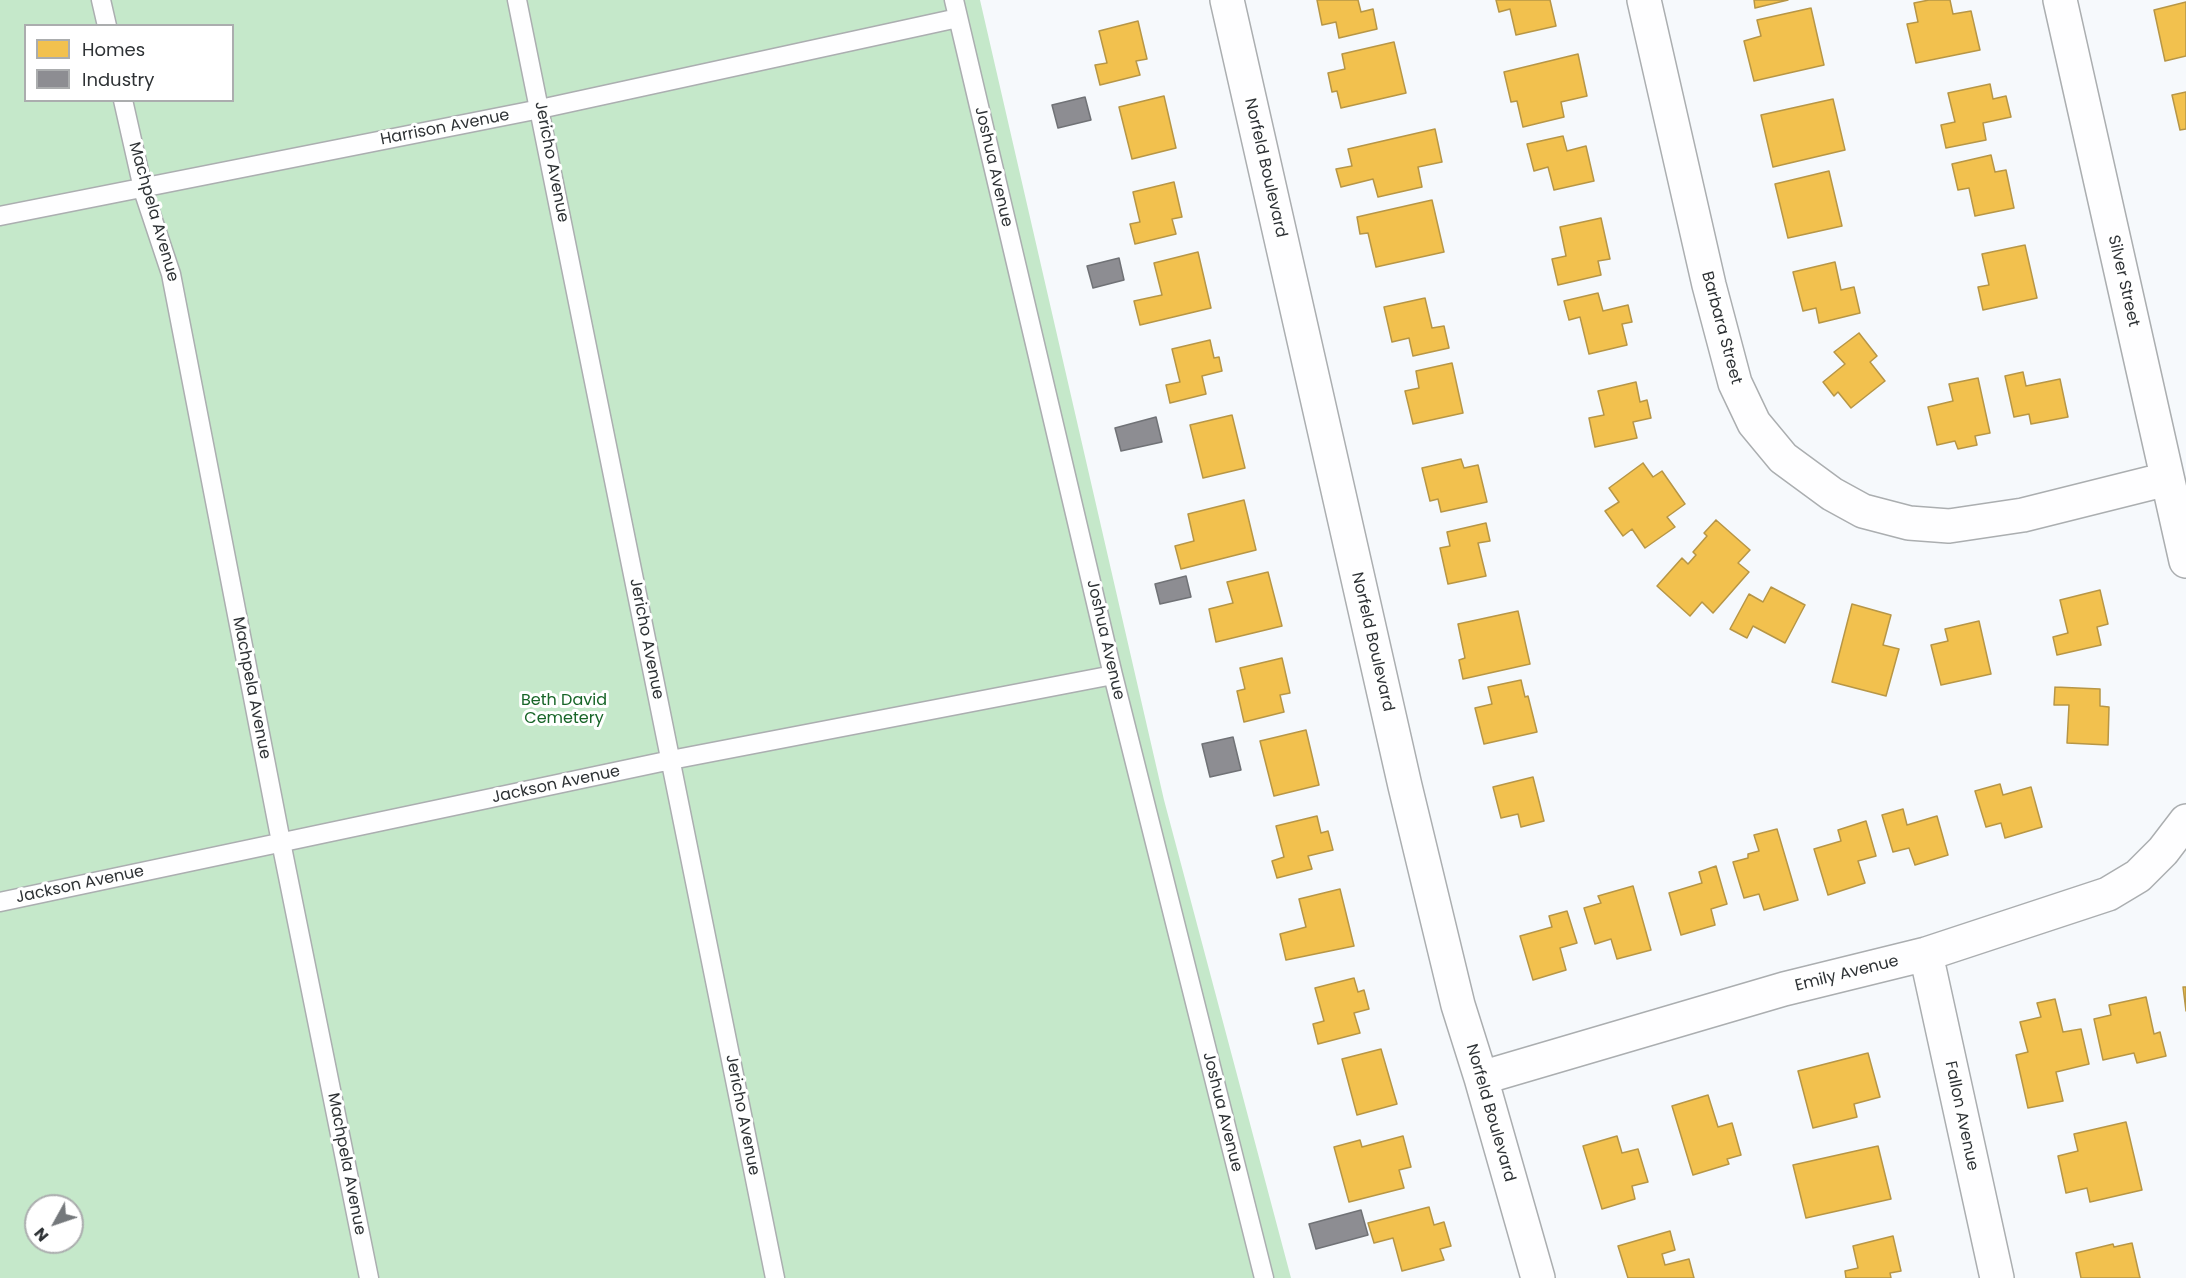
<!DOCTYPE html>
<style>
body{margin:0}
#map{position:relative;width:2186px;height:1278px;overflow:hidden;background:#f6f9fc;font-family:Poppins,sans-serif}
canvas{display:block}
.legend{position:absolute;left:24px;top:24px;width:210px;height:78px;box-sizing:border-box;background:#fff;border:2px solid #abadae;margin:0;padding:8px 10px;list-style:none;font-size:18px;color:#2e3235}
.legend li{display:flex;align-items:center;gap:12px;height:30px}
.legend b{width:30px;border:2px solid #abadae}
.north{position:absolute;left:24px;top:1194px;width:60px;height:60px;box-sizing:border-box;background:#fff;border:2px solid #abadae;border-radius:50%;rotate:230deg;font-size:16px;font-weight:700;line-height:24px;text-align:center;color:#2e3235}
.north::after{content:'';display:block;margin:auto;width:21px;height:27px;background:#74787b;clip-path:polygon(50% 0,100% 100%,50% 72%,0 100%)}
</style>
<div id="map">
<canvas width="2186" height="1278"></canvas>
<ul class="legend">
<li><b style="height:16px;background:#f2c14e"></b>Homes</li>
<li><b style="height:16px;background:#8d8d92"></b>Industry</li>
</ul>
<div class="north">N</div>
</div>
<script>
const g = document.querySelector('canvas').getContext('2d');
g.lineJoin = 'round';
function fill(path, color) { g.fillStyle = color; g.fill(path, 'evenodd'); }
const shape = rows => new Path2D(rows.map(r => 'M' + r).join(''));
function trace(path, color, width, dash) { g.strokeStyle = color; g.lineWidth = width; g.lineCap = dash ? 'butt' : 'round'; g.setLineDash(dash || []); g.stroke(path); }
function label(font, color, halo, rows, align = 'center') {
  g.font = font + ' Poppins,sans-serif'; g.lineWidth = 6; g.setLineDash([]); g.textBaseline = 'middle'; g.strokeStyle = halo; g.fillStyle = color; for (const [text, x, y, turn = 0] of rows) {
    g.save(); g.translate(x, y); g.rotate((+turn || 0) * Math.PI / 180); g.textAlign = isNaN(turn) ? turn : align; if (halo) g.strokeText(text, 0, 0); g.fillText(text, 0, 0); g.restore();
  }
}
fill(shape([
 [0,0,980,0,1164,800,1291,1278,0,1278],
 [26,26,232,26,232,100,26,100],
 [36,1206,72,1206,72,1242,36,1242]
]), '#c5e8ca');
const homes = shape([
 [1317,0,1358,0,1361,12,1373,9,1377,29,1339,38,1336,22,1322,25,1317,0],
 [1496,0,1550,0,1556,26,1516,35,1510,9,1499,12,1496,0],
 [1754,0,1788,0,1755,8,1754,0],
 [1929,0,1950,0,1953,14,1971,11,1980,50,1916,63,1907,24,1918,22,1914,3,1929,0],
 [2186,2,2186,56,2165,61,2154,10,2186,2],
 [1811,8,1824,65,1754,81,1744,41,1761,36,1757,20,1811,8],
 [1138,21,1147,59,1136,61,1140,75,1100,85,1095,65,1107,63,1099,31,1138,21],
 [1394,42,1406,93,1341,108,1337,91,1332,92,1328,73,1345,69,1342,54,1394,42],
 [1578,54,1587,96,1561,102,1564,117,1523,127,1517,101,1511,102,1504,72,1578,54],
 [1990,84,1993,99,2006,96,2011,117,1983,123,1986,140,1946,148,1941,125,1955,122,1948,93,1990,84],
 [2186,92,2186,129,2180,130,2172,95,2186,92],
 [1164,96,1176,148,1132,159,1119,107,1164,96],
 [1833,99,1845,150,1773,167,1761,115,1833,99],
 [1435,129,1442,162,1418,167,1422,187,1378,197,1373,179,1341,187,1336,169,1352,166,1348,149,1435,129],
 [1563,136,1567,151,1586,146,1594,181,1554,190,1548,167,1534,171,1527,144,1563,136],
 [1991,155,1995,172,2006,170,2014,208,1975,216,1969,188,1958,190,1952,164,1991,155],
 [1829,171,1842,226,1788,238,1775,184,1829,171],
 [1174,182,1182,217,1172,219,1176,234,1135,244,1130,224,1140,222,1133,192,1174,182],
 [1432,200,1444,252,1376,267,1368,233,1360,234,1357,217,1432,200],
 [1601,218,1610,259,1598,261,1601,275,1558,285,1552,259,1566,256,1560,227,1601,218],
 [2025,245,2037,298,1983,310,1978,287,1989,285,1982,254,2025,245],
 [1198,252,1211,308,1140,325,1134,301,1162,295,1154,263,1198,252],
 [1835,262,1841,290,1854,287,1860,313,1819,323,1816,308,1803,311,1793,272,1835,262],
 [1598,293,1603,311,1628,305,1632,322,1622,324,1627,345,1589,354,1580,317,1569,320,1564,301,1598,293],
 [1425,298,1432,328,1444,326,1449,348,1413,356,1409,338,1392,342,1384,307,1425,298],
 [1859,333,1877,356,1870,362,1885,381,1851,408,1838,392,1834,396,1823,382,1845,364,1834,352,1859,333],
 [1210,340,1214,358,1219,357,1222,371,1202,376,1206,394,1170,403,1166,385,1180,382,1172,349,1210,340],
 [1452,363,1463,413,1413,424,1405,391,1419,388,1416,371,1452,363],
 [2023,372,2026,386,2060,379,2068,417,2031,424,2029,414,2014,417,2005,376,2023,372],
 [1978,378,1990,433,1975,436,1977,445,1958,449,1955,441,1937,445,1928,407,1953,401,1949,384,1978,378],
 [1636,382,1640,402,1647,400,1651,418,1633,422,1637,438,1595,447,1589,418,1604,415,1598,391,1636,382],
 [1232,415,1245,468,1203,478,1190,425,1232,415],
 [1461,459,1464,468,1478,465,1487,502,1441,512,1438,499,1430,501,1422,468,1461,459],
 [1643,463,1653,477,1662,471,1685,504,1667,517,1675,527,1645,548,1632,529,1623,536,1605,511,1619,502,1609,488,1643,463],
 [1244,500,1256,550,1181,569,1175,546,1194,541,1188,514,1244,500],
 [1716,520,1750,550,1738,563,1749,572,1713,613,1702,602,1690,616,1657,586,1682,558,1688,564,1696,555,1693,552,1707,536,1704,533,1716,520],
 [1486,523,1490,541,1478,543,1486,576,1448,584,1440,548,1450,546,1447,532,1486,523],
 [1268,572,1282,626,1216,642,1209,609,1233,603,1227,582,1268,572],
 [1771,587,1805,605,1785,643,1753,626,1747,638,1730,629,1749,594,1763,602,1771,587],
 [2100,590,2108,624,2097,627,2101,645,2057,655,2053,637,2068,633,2060,600,2100,590],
 [1852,604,1891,615,1883,645,1899,649,1886,696,1832,682,1852,604],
 [1518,611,1530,664,1463,679,1459,660,1465,658,1458,624,1518,611],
 [1979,621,1991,674,1941,685,1931,645,1948,641,1945,629,1979,621],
 [1282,658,1290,693,1280,695,1284,712,1244,722,1237,691,1245,689,1240,668,1282,658],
 [1521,680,1525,697,1528,696,1537,732,1484,744,1475,708,1492,704,1488,687,1521,680],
 [2055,687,2100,689,2100,706,2109,707,2108,745,2067,743,2069,705,2054,705,2055,687],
 [1306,730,1319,785,1274,796,1260,741,1306,730],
 [1533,777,1544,821,1521,827,1518,814,1501,818,1493,787,1533,777],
 [2000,784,2003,795,2031,787,2042,827,2005,838,2001,823,1986,827,1975,791,2000,784],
 [1903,809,1907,825,1937,816,1948,855,1915,865,1909,848,1893,852,1882,815,1903,809],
 [1317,816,1321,833,1328,831,1333,850,1308,856,1312,869,1277,878,1272,861,1284,857,1276,826,1317,816],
 [1866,821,1876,856,1858,861,1865,883,1828,895,1814,849,1841,841,1838,830,1866,821],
 [1777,829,1798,900,1764,910,1759,894,1744,898,1733,862,1748,858,1748,854,1759,851,1754,835,1777,829],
 [1716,866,1727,904,1711,909,1715,925,1681,935,1669,893,1702,883,1699,872,1716,866],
 [1633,886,1651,950,1617,959,1611,939,1595,944,1584,908,1601,903,1598,896,1633,886],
 [1340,889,1354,946,1286,960,1280,934,1306,927,1299,899,1340,889],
 [1567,911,1577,943,1560,948,1566,970,1533,980,1520,936,1552,927,1549,916,1567,911],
 [1354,978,1358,992,1364,990,1369,1009,1354,1013,1360,1033,1318,1044,1313,1024,1324,1021,1315,988,1354,978],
 [2183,987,2186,987,2186,1011,2183,987],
 [2146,997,2154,1034,2160,1032,2166,1056,2137,1063,2134,1053,2103,1060,2094,1019,2111,1015,2109,1005,2146,997],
 [2055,999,2063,1032,2081,1029,2089,1064,2056,1072,2063,1101,2028,1108,2016,1055,2028,1052,2020,1022,2041,1017,2037,1003,2055,999],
 [1381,1049,1397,1104,1357,1115,1342,1059,1381,1049],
 [1868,1053,1880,1097,1854,1104,1857,1117,1813,1128,1798,1071,1868,1053],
 [1708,1095,1718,1127,1732,1123,1741,1155,1727,1159,1729,1164,1693,1175,1672,1106,1708,1095],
 [2126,1122,2142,1190,2090,1202,2087,1188,2066,1193,2058,1156,2078,1151,2074,1134,2126,1122],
 [1403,1136,1411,1167,1399,1170,1404,1188,1349,1202,1334,1147,1360,1140,1362,1147,1403,1136],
 [1617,1136,1622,1153,1638,1149,1648,1182,1632,1186,1635,1199,1602,1209,1583,1146,1617,1136],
 [1878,1146,1891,1199,1806,1218,1793,1165,1878,1146],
 [1429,1207,1434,1225,1444,1222,1451,1246,1440,1249,1444,1260,1402,1271,1393,1238,1374,1243,1368,1223,1429,1207],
 [1670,1231,1675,1250,1662,1254,1665,1265,1689,1259,1694,1278,1628,1278,1618,1246,1670,1231],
 [1893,1236,1901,1271,1890,1273,1891,1278,1846,1278,1845,1271,1858,1268,1853,1246,1893,1236],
 [2132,1243,2140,1278,2081,1278,2076,1253,2113,1244,2114,1247,2132,1243]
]);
fill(homes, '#f2c14e');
trace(homes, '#b79646', 1.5);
const industry = shape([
 [1085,97,1091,120,1058,128,1052,105,1085,97],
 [1119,258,1124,280,1093,288,1087,266,1119,258],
 [1156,417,1162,442,1121,451,1115,428,1156,417],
 [1186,576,1191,597,1160,604,1155,584,1186,576],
 [1233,737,1241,770,1210,777,1202,744,1233,737],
 [1361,1210,1368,1235,1316,1249,1309,1224,1361,1210]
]);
fill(industry, '#8d8d92');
trace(industry, '#707276', 1.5);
const lane = shape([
 [101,0,107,26],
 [517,0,775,1278],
 [954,0,1113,675,1264,1278],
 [123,100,144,193,171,274,281,842,369,1278],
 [0,216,540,109,958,18],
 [0,902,671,760,1113,675]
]);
const street = shape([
 [1227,0,1405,786,1458,1005,1481,1078,1538,1278],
 [1644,0,1709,285,1735,383,1754,423,1783,458,1832,494,1863,511,1909,523,1949,526,2023,515,2167,479],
 [2060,0,2186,561],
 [1926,954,1997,1278],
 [1481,1078,1784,989,1926,954,2108,894,2138,876,2163,851,2186,821]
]);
trace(lane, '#abaeb0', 21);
trace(street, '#abaeb0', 36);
trace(lane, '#fefeff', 18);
trace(street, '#fefeff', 33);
label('16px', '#2e3235', '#fff', [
 ["Harrison Avenue",445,128,-11],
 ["Jericho Avenue",551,162,79],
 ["Joshua Avenue",993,167,77],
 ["Norfeld Boulevard",1265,168,77],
 ["Machpela Avenue",153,212,74],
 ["Silver Street",2123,281,77],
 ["Barbara Street",1721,328,75],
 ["Jericho Avenue",646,639,79],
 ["Joshua Avenue",1105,640,77],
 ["Norfeld Boulevard",1372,642,77],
 ["Machpela Avenue",251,688,79],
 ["Jackson Avenue",556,785,-12],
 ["Jackson Avenue",80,885,-12],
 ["Emily Avenue",1847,974,-14],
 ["Joshua Avenue",1222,1112,76],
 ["Norfeld Boulevard",1490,1113,74],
 ["Jericho Avenue",742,1115,79],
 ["Fallon Avenue",1961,1116,78],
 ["Machpela Avenue",346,1164,79]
]);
label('16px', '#186528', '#fff', [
 ["Beth David",564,701],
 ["Cemetery",564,719]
]);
</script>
